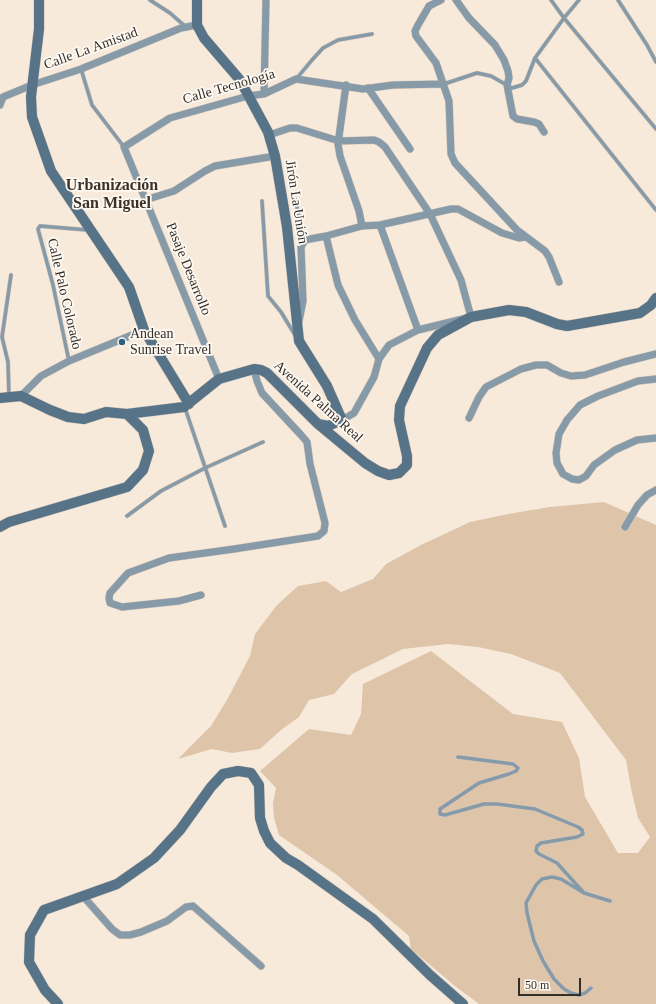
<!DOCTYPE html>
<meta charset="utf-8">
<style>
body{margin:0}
#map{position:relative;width:656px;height:1004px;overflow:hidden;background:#f8eadb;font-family:Georgia,serif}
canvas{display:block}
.scale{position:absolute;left:518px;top:978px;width:63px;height:18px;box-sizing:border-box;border:2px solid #342e28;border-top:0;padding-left:5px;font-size:12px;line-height:14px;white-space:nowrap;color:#342e28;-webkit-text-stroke:3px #fef9f2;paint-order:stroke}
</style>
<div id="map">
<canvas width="656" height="1004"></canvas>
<div class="scale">50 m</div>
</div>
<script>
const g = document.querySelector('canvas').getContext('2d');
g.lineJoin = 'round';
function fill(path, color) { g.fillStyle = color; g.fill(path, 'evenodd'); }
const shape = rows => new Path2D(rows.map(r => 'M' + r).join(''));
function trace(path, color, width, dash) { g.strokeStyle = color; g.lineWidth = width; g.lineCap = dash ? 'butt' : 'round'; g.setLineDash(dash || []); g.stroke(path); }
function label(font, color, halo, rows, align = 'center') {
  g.font = font + ' Georgia,serif'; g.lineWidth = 3.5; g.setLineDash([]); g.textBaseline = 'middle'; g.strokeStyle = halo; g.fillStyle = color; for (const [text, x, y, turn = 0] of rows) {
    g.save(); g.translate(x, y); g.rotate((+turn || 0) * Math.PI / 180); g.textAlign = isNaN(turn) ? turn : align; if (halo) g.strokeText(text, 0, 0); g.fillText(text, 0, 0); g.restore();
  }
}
fill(shape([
 [604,502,656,525,656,1004,479,1004,455,986,411,949,409,936,337,875,279,835,274,818,273,803,276,788,260,771,309,729,351,735,361,714,363,684,431,651,513,714,562,722,579,758,585,797,618,853,638,853,650,837,638,818,632,793,626,760,560,673,511,654,478,647,448,644,403,649,352,674,334,694,309,700,299,717,281,730,260,749,232,753,212,749,178,759,211,726,228,698,250,656,255,634,277,605,298,586,326,581,341,592,373,579,386,564,421,545,470,522,508,514,550,507]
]), '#dec4a9');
const lane = shape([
 [150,0,170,13,186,27],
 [579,0,564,18,656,129],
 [618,0,647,45,656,62],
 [535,58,656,210],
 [81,69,92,105,124,147],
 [297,78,312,60,323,48,338,40,372,34],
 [444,84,477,73,491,76,512,88,522,85,526,81,535,58,564,18,551,0],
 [295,199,305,240],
 [262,201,268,296,281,312,295,335],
 [69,361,53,285,38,229,40,226,88,230],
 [9,396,8,362,2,337,11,275],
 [185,408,225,526],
 [127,516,161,491,205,468,263,442],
 [458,757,513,764,518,768,516,771,509,774,479,783,440,809,440,814,445,815,484,804,497,804,535,809,578,827,582,830,583,834,577,837,541,843,537,846,536,851,539,854,557,863,584,893],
 [591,988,585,993,579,995,571,993,564,989,554,979,543,961,534,941,527,913,526,903,536,885,542,879,552,877,561,879,584,893,610,901]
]);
const street = shape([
 [441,0,429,6,418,25,415,31,416,36,436,63,449,101,451,154,455,163,517,230,545,251,549,257,559,282],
 [456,0,469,18,495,45,504,60,508,71,509,78,507,85,513,116,517,119,534,122,539,124,544,132],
 [346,85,338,144,340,156,359,211,362,226],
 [368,88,410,149],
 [264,94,266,0],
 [0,105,3,97,32,85,81,69,181,28,197,25],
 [269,135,290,128,297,128,339,141,374,140,379,142,385,147,430,214,461,280,471,317,418,330,389,345,379,359,374,377,354,413,342,420],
 [145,200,174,191,205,171,215,166,275,156],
 [380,225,418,330],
 [326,236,338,285,355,320,379,359],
 [299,321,303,301,301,247,305,240,326,236,362,226,380,225,451,209,458,209,502,233,519,238,525,237],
 [219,379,124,147,170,118,248,96,264,94,296,79,363,89,393,85,444,84],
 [656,379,638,381,598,396,580,405,567,420,559,434,556,453,557,463,563,474,572,479,579,480,586,476,594,465,615,450,637,440,656,438],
 [21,396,41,376,69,361,144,330],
 [469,418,479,397,486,387,521,369,536,365,547,365,561,373,571,376,585,375,624,362,656,354],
 [625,527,638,505,647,495,656,490],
 [201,595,179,601,122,607,110,603,109,598,110,593,128,573,169,558,234,549,318,536,324,531,325,523,310,464,307,442,301,435,262,393,257,381,254,369],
 [83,896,112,929,120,935,130,935,141,932,167,921,186,907,193,906,261,966]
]);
const secondary = shape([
 [39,0,39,29,31,97,32,117,51,171,129,287,144,330,189,404],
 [197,0,197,25,204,38,240,80,268,132,275,156,287,227,299,341,327,386,342,420,328,426,318,424],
 [0,398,21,396,50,410,68,417,84,419,106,412,127,414,143,430,149,451,143,470,127,487,9,522,0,527],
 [127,414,184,407,219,379,254,369,261,370,267,373,318,424,365,463,378,471,389,475,399,473,407,465,407,456,399,420,400,406,427,348,438,335,471,317,509,310,526,312,557,324,567,326,640,313,651,305,656,298],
 [58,1004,45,990,29,962,30,935,44,910,117,884,154,858,180,830,211,787,223,774,238,771,251,773,259,785,260,818,264,831,270,843,286,858,298,865,373,919,430,975,463,1004]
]);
trace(lane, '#d5c8bb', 4.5);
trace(street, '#d5c8bb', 8);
trace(secondary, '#d5c8bb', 11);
trace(lane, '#879aa8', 3.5);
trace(street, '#879aa8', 7);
trace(secondary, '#567387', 10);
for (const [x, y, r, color] of [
 [122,342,4,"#305e7d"]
]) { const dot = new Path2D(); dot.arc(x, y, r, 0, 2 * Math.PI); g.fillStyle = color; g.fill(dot); trace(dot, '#fef9f2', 1.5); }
label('14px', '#342e28', '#fef9f2', [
 ["Calle La Amistad",91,49,-20],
 ["Calle Tecnología",229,87,-16],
 ["Jirón La Unión",296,202,81],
 ["Pasaje Desarrollo",188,269,68],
 ["Calle Palo Colorado",64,294,77],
 ["Avenida Palma Real",318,402,42]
]);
label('14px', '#342e28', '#fef9f2', [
 ["Andean",130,334],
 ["Sunrise Travel",130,350]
], 'left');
label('bold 16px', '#3c3125', '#fef9f2', [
 ["Urbanización",112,186],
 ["San Miguel",112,204]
]);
</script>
